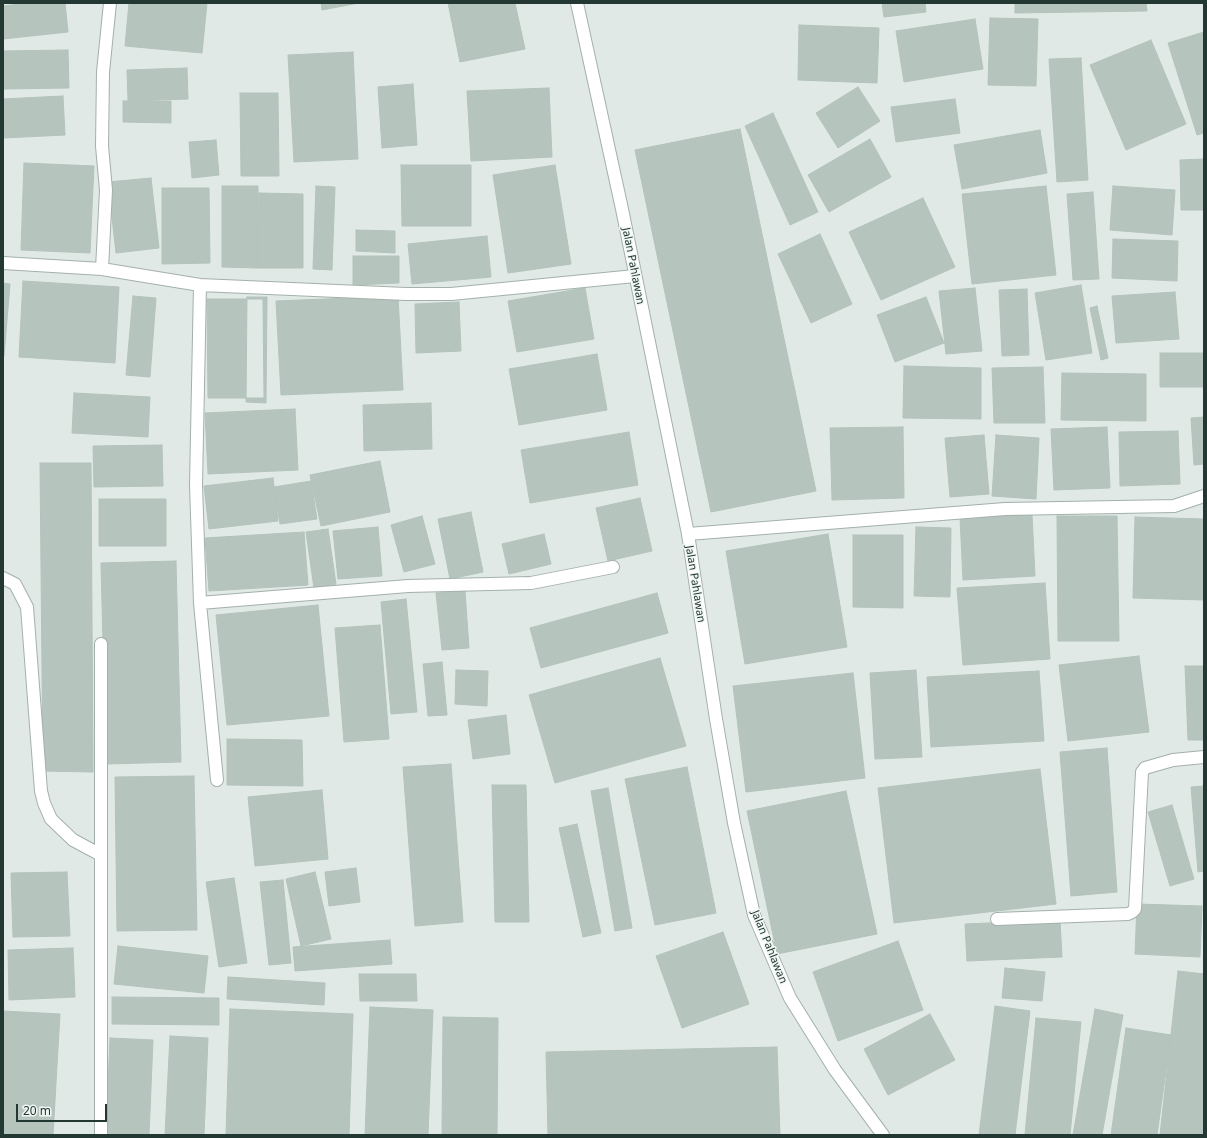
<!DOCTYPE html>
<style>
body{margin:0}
#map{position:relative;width:1207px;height:1138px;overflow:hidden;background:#e0e9e5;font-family:"Noto Sans",sans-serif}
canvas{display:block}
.frame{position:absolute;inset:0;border:4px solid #233832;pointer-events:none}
.scale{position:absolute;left:16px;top:1104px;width:91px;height:18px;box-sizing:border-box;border:2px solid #233832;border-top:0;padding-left:5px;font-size:12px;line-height:14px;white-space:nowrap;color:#233832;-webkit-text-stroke:3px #f0f6f3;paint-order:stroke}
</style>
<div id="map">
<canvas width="1207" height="1138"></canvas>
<div class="frame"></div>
<div class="scale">20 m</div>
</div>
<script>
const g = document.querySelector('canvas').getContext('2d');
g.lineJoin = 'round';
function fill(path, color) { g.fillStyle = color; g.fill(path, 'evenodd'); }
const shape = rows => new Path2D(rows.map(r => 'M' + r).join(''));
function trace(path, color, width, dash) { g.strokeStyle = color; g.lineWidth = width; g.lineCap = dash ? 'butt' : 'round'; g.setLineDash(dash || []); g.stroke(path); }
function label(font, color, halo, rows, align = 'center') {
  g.font = font + ' "Noto Sans",sans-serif'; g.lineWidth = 3; g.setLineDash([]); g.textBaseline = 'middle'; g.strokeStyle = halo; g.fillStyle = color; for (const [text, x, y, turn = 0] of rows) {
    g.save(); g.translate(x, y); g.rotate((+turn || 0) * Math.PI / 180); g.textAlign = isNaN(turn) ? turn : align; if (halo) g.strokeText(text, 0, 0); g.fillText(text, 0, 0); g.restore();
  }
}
const building = shape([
 [29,3,65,3,68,32,3,39,3,6,29,3],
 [129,3,207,3,202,53,125,46,129,3],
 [321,3,359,3,322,10,321,3],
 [448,3,515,3,525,49,460,62,448,3],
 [882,3,925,3,926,12,884,17,882,3],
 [1015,3,1146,3,1147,11,1015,13,1015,3],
 [990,18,1038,19,1036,86,988,85,990,18],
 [975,19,983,69,904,82,896,31,975,19],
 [799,25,879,28,877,83,798,80,799,25],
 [1204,32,1204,133,1197,135,1168,43,1204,32],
 [1151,40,1186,124,1126,150,1090,65,1151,40],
 [68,50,69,88,3,89,3,51,68,50],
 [353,52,358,159,294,162,288,55,353,52],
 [1081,58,1088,180,1057,182,1049,59,1081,58],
 [187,68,188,99,128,101,127,70,187,68],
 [413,84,417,145,382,148,378,87,413,84],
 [858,87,880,121,838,148,816,113,858,87],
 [549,88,552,157,471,161,467,91,549,88],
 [240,93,278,93,279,176,241,176,240,93],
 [63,96,65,135,3,138,3,99,63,96],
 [955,99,960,133,896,142,891,107,955,99],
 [123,101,171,101,171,123,123,122,123,101],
 [773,113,818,212,790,225,745,126,773,113],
 [740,129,816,491,711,512,635,150,740,129],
 [1040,130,1047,173,962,189,954,145,1040,130],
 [870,139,891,177,829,212,808,175,870,139],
 [216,140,219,175,192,178,189,142,216,140],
 [1204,159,1204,210,1181,210,1180,160,1204,159],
 [24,163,94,166,90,253,21,250,24,163],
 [401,165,471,165,471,226,402,226,401,165],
 [555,165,571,264,508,273,493,175,555,165],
 [151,178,159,248,116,253,108,182,151,178],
 [222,186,258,186,258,268,222,267,222,186],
 [316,186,335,187,332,270,313,269,316,186],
 [1046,186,1056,275,972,284,962,194,1046,186],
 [1113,186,1175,190,1172,235,1110,230,1113,186],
 [162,188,209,188,210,263,162,264,162,188],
 [1093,192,1099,279,1073,280,1067,194,1093,192],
 [259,193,303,194,303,268,258,268,259,193],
 [923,198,955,267,881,300,849,232,923,198],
 [356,230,395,231,395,253,356,251,356,230],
 [820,234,852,304,811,323,778,254,820,234],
 [487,236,491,277,412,284,408,244,487,236],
 [1113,239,1178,241,1177,281,1112,278,1113,239],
 [353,256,399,256,399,283,353,285,353,256],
 [23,281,119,287,115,363,19,357,23,281],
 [3,283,10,284,4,356,3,356,3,283],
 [1081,285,1092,353,1046,360,1035,293,1081,285],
 [585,288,594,339,517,352,508,301,585,288],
 [975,288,982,351,946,354,939,291,975,288],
 [1027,289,1029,355,1002,356,999,290,1027,289],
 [1175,292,1179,339,1116,343,1112,296,1175,292],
 [133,296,156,298,150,377,126,375,133,296],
 [398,296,403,390,281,395,276,301,398,296],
 [247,297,267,297,266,403,246,402,247,297],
 [926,297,944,343,895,362,877,315,926,297],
 [207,299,263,299,264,398,208,398,207,299],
 [459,302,461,351,416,353,415,304,459,302],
 [1097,306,1108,358,1101,360,1090,308,1097,306],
 [1160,353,1204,353,1204,387,1160,387,1160,353],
 [597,354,607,410,519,425,509,369,597,354],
 [904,366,981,368,981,419,903,418,904,366],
 [1043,367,1045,423,994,423,992,368,1043,367],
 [1062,373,1146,374,1146,421,1061,420,1062,373],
 [74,393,150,397,148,437,72,433,74,393],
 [431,403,432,449,364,451,363,405,431,403],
 [295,409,298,470,208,474,205,413,295,409],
 [1204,417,1204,464,1194,465,1191,418,1204,417],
 [903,427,904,498,832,500,830,428,903,427],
 [1107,427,1110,488,1054,490,1051,429,1107,427],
 [1178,431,1180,484,1120,486,1119,432,1178,431],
 [629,432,638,485,530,503,521,450,629,432],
 [984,435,989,494,950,497,945,438,984,435],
 [996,435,1039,438,1036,499,992,496,996,435],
 [162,445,163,486,94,487,93,446,162,445],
 [380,461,390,512,321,526,310,475,380,461],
 [40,463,91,463,93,772,43,771,40,463],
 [273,478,278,521,209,529,204,486,273,478],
 [311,481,317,519,280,524,274,487,311,481],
 [640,498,652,551,608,561,596,508,640,498],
 [99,499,166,499,166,546,99,546,99,499],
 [471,512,483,572,450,579,438,519,471,512],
 [1032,514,1035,576,963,580,960,518,1032,514],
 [422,516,435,564,404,572,391,525,422,516],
 [1057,516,1117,516,1119,641,1058,641,1057,516],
 [1135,517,1204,519,1204,600,1133,598,1135,517],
 [378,527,382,576,338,579,333,531,378,527],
 [916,527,951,528,950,597,914,596,916,527],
 [328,529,336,584,314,588,306,532,328,529],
 [304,532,308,585,209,591,205,538,304,532],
 [544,534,551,564,509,574,502,544,544,534],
 [828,534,847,647,745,664,726,551,828,534],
 [853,535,903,535,903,608,853,607,853,535],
 [176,561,181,762,106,764,101,563,176,561],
 [1045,583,1050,659,963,665,957,588,1045,583],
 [465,591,469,648,442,650,436,593,465,591],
 [657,593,668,633,541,668,530,628,657,593],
 [406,599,417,712,391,714,381,602,406,599],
 [318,605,329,716,227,725,216,615,318,605],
 [380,625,389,739,344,742,335,628,380,625],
 [1139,656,1149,732,1068,741,1059,665,1139,656],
 [660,658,686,746,555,783,529,695,660,658],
 [442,662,447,715,428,716,423,664,442,662],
 [1185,666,1204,666,1204,740,1188,740,1185,666],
 [456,670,488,671,487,706,455,704,456,670],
 [916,670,922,757,875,759,870,673,916,670],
 [1039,671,1044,741,931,747,927,677,1039,671],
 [853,673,865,778,746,792,733,686,853,673],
 [506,715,510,754,473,759,468,720,506,715],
 [227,739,302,740,303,786,227,785,227,739],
 [1107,748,1117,892,1071,896,1060,752,1107,748],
 [451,764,463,922,415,926,403,767,451,764],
 [687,767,716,913,655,925,625,779,687,767],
 [1040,769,1056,904,894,923,878,788,1040,769],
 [194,776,197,930,117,931,115,777,194,776],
 [492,785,526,785,529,922,495,922,492,785],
 [1204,786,1204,871,1198,872,1191,787,1204,786],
 [608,788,632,928,615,931,591,791,608,788],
 [322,790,328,859,255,866,248,797,322,790],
 [846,791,877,934,777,954,747,811,846,791],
 [1172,805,1194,879,1170,886,1148,812,1172,805],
 [577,824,601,933,583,937,559,828,577,824],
 [356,868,360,902,329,906,325,872,356,868],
 [67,872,70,936,13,937,11,873,67,872],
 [315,872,331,939,301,946,286,879,315,872],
 [234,878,247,963,219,967,206,882,234,878],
 [283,880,291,963,269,965,260,882,283,880],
 [1137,904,1202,906,1200,957,1135,954,1137,904],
 [1060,920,1062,957,967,961,965,924,1060,920],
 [723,932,749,1004,682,1028,656,956,723,932],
 [390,940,392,964,295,971,293,947,390,940],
 [898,941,923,1010,838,1041,813,972,898,941],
 [118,946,208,956,204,993,114,984,118,946],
 [73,948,75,997,9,1000,8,950,73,948],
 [1005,968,1045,972,1042,1001,1002,998,1005,968],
 [1178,971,1204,974,1204,1135,1160,1135,1178,971],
 [359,974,416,974,417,1001,360,1001,359,974],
 [228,977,325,983,324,1005,227,999,228,977],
 [112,997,219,998,219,1025,112,1024,112,997],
 [995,1006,1030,1011,1015,1135,979,1135,995,1006],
 [370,1007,433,1010,428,1135,365,1135,370,1007],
 [230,1009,353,1014,349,1135,226,1135,230,1009],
 [1095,1009,1123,1015,1102,1135,1073,1135,1095,1009],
 [3,1011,60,1014,53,1135,3,1135,3,1011],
 [930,1014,955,1060,888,1095,864,1049,930,1014],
 [443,1017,498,1018,497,1135,442,1135,443,1017],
 [1036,1018,1081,1022,1070,1135,1025,1135,1036,1018],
 [1126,1028,1171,1035,1157,1135,1111,1135,1126,1028],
 [170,1036,208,1038,204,1135,165,1135,170,1036],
 [110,1038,153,1040,149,1135,106,1135,110,1038],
 [777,1047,780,1135,548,1135,546,1052,777,1047]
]);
fill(building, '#b6c4be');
trace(building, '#b3c2bc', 1);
const minor = shape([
 [3,263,102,269,200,285,406,294,451,294,635,276],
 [102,269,106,190,102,146,103,72,110,3],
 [200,285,196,485,200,603,217,780],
 [688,534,1005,509,1174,506,1204,496],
 [3,578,15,584,27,607,41,791,44,803,51,819,73,840,101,855],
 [200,603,408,586,531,583,613,567],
 [101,644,101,1135],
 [997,919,1128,914,1132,912,1135,909,1142,772,1145,768,1173,760,1204,757]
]);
const tertiary = shape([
 [577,3,622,209,688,534,716,719,734,823,754,915,790,998,835,1070,883,1135]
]);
trace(minor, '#a4b0ac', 14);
trace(tertiary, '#a4b0ac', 14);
trace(minor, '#fff', 12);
trace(tertiary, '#fff', 12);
label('11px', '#233832', '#f0f6f3', [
 ["Jalan Pahlawan",633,266,79],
 ["Jalan Pahlawan",695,584,81],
 ["Jalan Pahlawan",769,947,68]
]);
</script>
